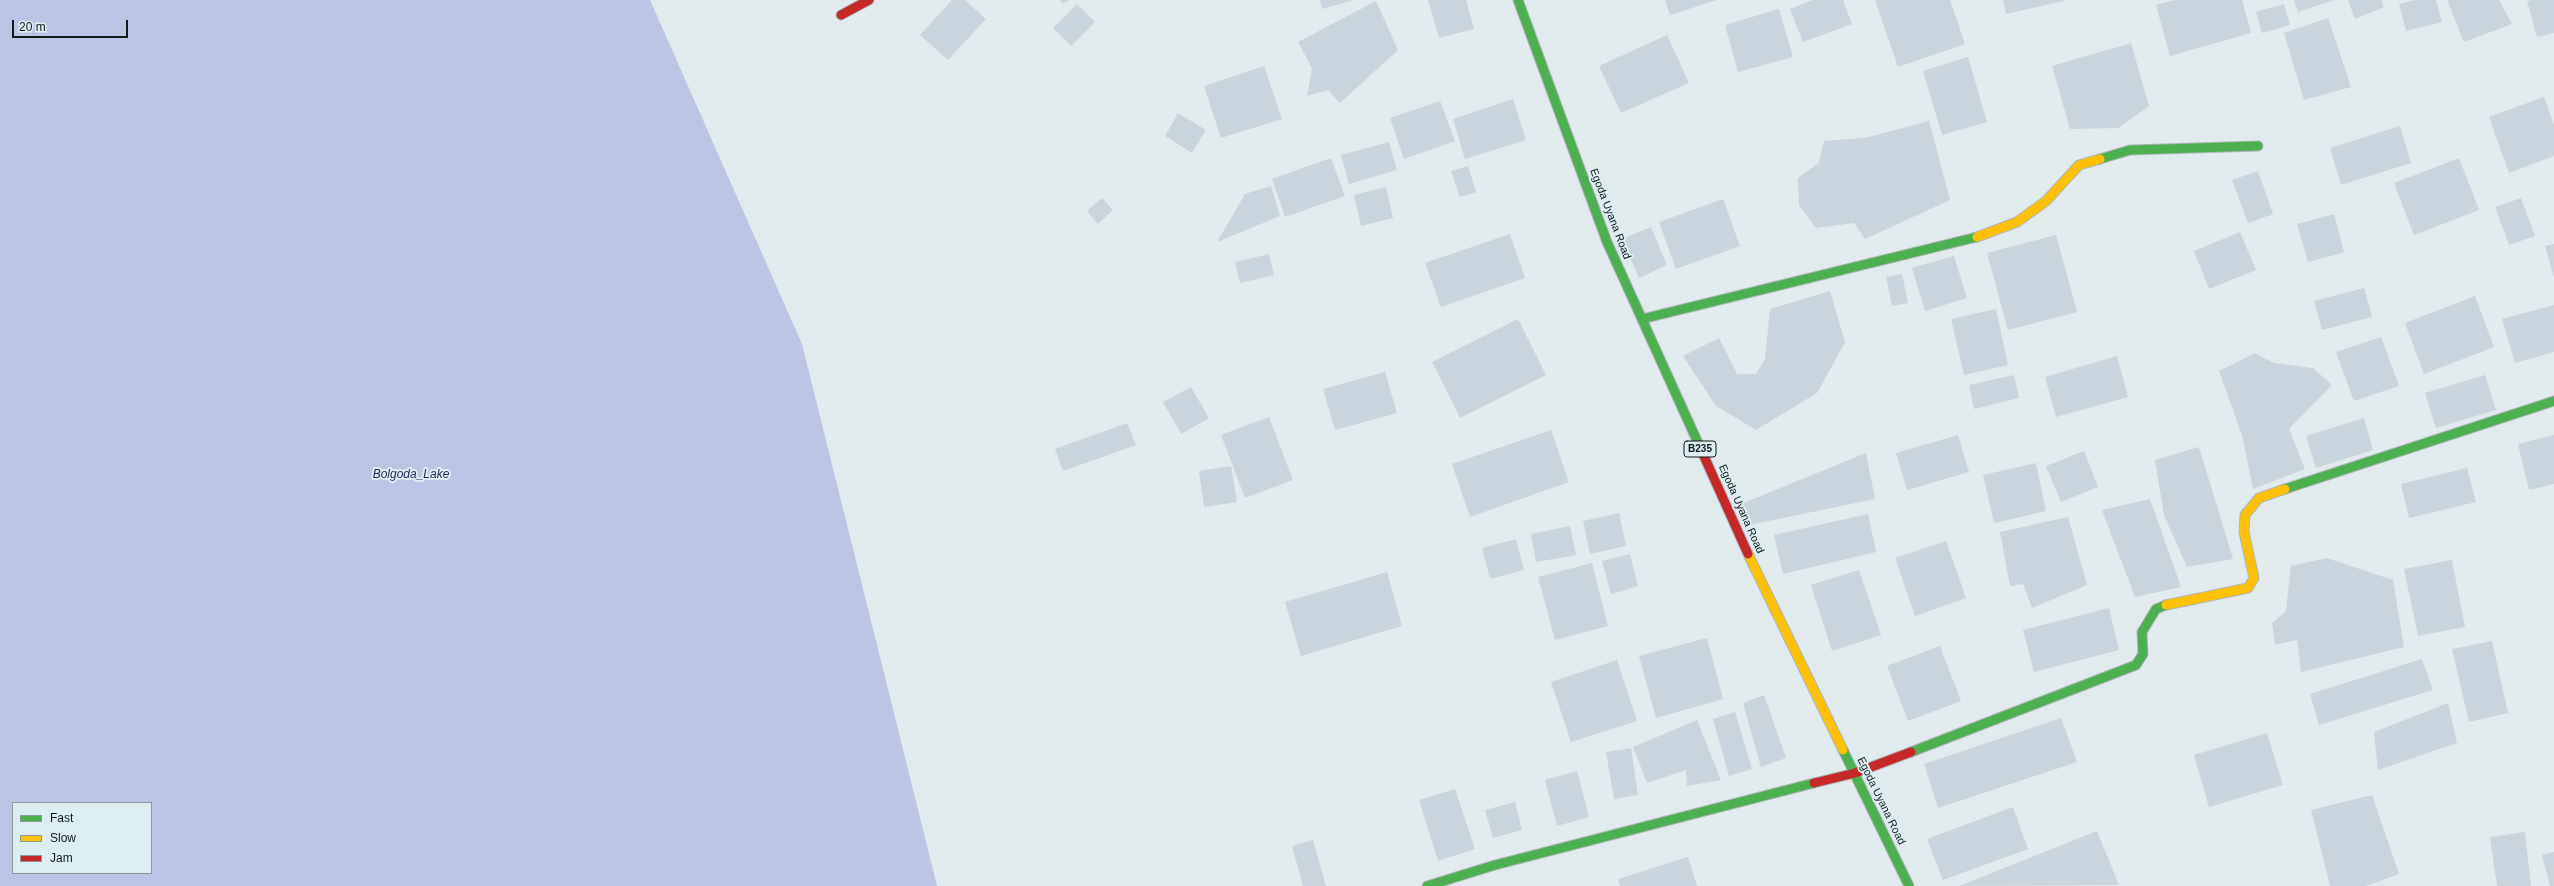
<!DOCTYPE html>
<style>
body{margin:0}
#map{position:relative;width:2554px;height:886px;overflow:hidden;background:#e1eaed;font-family:Helvetica,sans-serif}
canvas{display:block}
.legend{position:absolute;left:12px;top:802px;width:140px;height:72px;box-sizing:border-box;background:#dceef2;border:1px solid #8c999c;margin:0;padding:5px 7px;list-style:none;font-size:12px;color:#131a1b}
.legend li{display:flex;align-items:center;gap:8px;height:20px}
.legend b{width:20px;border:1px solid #8c999c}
.scale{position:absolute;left:12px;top:20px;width:116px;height:18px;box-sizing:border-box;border:2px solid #131a1b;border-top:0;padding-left:5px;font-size:12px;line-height:14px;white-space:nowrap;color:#131a1b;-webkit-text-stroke:3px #dceef2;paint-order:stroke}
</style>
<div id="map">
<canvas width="2554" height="886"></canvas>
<ul class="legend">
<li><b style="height:5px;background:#4caf50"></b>Fast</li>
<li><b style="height:5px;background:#ffc107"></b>Slow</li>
<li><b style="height:5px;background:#c62828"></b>Jam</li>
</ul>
<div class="scale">20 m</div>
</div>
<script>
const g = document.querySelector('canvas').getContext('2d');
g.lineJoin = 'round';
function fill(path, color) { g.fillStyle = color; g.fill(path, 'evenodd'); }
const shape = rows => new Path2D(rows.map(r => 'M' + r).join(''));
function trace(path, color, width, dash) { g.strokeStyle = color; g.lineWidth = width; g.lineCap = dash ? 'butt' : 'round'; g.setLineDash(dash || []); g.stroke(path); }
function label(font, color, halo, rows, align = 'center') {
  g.font = font + ' Helvetica,sans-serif'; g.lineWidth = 4; g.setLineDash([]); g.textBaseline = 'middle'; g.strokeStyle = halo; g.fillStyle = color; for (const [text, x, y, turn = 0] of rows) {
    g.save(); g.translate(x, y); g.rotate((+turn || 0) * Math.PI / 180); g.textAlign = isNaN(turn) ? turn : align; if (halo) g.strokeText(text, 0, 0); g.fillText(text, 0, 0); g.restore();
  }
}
fill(shape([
 [0,0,650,0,802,344,937,886,0,886],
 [13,803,151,803,151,873,13,873]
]), '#bdc5e5');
fill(shape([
 [952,0,965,0,986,19,948,60,920,35],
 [1060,0,1070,0,1062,4],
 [1320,0,1354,0,1322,9],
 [1428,0,1466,0,1474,29,1439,38],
 [1665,0,1717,0,1670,15],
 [1813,0,1843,0,1852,24,1803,42,1790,9],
 [1875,0,1950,0,1965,44,1898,67],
 [2003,0,2063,0,2064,1,2006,14],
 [2175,0,2242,0,2251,33,2170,56,2156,5],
 [2294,0,2334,0,2298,12],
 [2348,0,2381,0,2384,7,2355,19],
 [2415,0,2436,0,2442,22,2406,31,2399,4],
 [2447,0,2499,0,2512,24,2464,42],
 [2532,0,2554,0,2554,33,2537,37,2527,1],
 [1376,1,1398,50,1340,103,1328,90,1307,96,1312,68,1298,42],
 [1077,4,1095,22,1071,46,1053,28],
 [2284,4,2290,25,2262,33,2256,12],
 [1779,9,1793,57,1738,72,1725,25],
 [2328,18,2351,87,2304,100,2284,33],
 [1667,35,1689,83,1621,113,1599,66],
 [2131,43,2149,106,2118,128,2070,129,2052,66],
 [1968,57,1987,122,1942,135,1923,71],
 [1264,66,1282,119,1221,138,1204,86],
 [2544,97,2554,125,2554,156,2509,173,2489,117],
 [1513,99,1526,140,1465,159,1453,119],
 [1440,101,1455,141,1404,159,1390,118],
 [1178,113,1206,130,1192,153,1165,136],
 [1929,121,1950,200,1865,239,1854,223,1816,228,1799,205,1798,178,1819,163,1824,141,1865,138],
 [2400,126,2411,163,2341,185,2330,148],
 [1389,142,1397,170,1349,184,1341,155],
 [1331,158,1345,196,1285,217,1272,179],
 [2459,158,2479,210,2414,235,2394,183],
 [1468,166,1476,192,1460,197,1451,171],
 [2258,171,2273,214,2248,223,2232,180],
 [1271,186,1280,216,1217,242,1245,194],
 [1386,187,1393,218,1361,226,1354,195],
 [1102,198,1113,210,1098,224,1087,211],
 [2521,198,2535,236,2509,245,2495,207],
 [1723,199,1740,246,1676,269,1659,222],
 [2334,214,2344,252,2308,262,2297,224],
 [1651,227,1667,265,1639,278,1622,239],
 [2240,232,2256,270,2209,289,2194,251],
 [1510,234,1525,278,1441,307,1425,263],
 [2056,235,2077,312,2008,330,1987,253],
 [2554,244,2554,278,2545,246],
 [1269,254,1274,275,1240,283,1235,262],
 [1954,256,1967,298,1925,311,1912,268],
 [1902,274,1908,303,1892,306,1886,277],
 [2364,288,2372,317,2322,330,2314,301],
 [1830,291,1845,342,1817,393,1756,430,1716,406,1683,356,1719,338,1737,374,1756,374,1765,359,1770,309],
 [2475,296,2494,347,2424,374,2405,323],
 [2554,305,2554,352,2515,363,2502,319],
 [1996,309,2008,365,1964,375,1951,319],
 [1518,319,1546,375,1460,418,1432,362],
 [2381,337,2399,386,2354,401,2336,352],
 [2255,353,2274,363,2313,368,2332,385,2289,429,2305,469,2253,489,2242,435,2219,371],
 [2117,356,2128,397,2056,417,2045,377],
 [1385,372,1397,413,1335,430,1323,389],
 [2014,375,2019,398,1974,409,1969,385],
 [2485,375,2496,410,2436,428,2425,393],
 [1191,387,1209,418,1181,434,1163,402],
 [1269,417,1293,480,1245,498,1221,435],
 [2364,418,2373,450,2316,468,2306,436],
 [1127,423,1136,445,1063,471,1055,449],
 [1551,430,1569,482,1470,517,1452,464],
 [1958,435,1969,472,1907,490,1896,453],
 [2554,435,2554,484,2529,490,2518,444],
 [2199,447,2233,559,2187,567,2164,515,2155,460],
 [2084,451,2098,487,2061,502,2046,466],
 [1866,453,1875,499,1749,525,1741,504],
 [2036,463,2046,511,1994,523,1983,475],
 [1231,466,1237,502,1204,507,1199,471],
 [2467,468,2476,502,2409,518,2401,484],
 [2150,499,2181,587,2135,597,2102,510],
 [1619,513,1626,546,1590,554,1583,521],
 [1868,514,1876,552,1783,574,1774,535],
 [2068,517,2087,585,2032,608,2023,584,2010,586,2000,532],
 [1570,526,1576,555,1536,562,1531,534],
 [1516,539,1524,570,1490,579,1482,548],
 [1946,541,1966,598,1915,616,1895,558],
 [1630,554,1638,586,1611,594,1602,561],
 [2327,558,2393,580,2404,647,2301,672,2297,640,2275,645,2272,623,2286,611,2291,566],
 [2452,560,2465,627,2418,636,2404,569],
 [1592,563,1608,626,1555,640,1538,577],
 [1859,570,1881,635,1832,651,1811,585],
 [1387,572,1402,626,1301,656,1285,602],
 [2109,608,2119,650,2034,672,2023,630],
 [1707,638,1723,699,1656,718,1639,656],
 [2492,641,2508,713,2469,722,2452,649],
 [1940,646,1961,701,1908,721,1887,666],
 [2422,659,2433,690,2319,725,2310,694],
 [1617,660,1637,721,1571,742,1551,682],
 [1764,695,1786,758,1761,767,1743,703],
 [2448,703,2457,743,2378,770,2374,732],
 [1735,712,1752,769,1729,776,1713,719],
 [2061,718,2077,762,1938,808,1924,764],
 [1697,720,1721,780,1687,786,1686,770,1647,783,1633,747],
 [2267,733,2283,785,2209,807,2194,755],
 [1631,748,1638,795,1614,799,1606,752],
 [1577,771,1589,817,1557,826,1545,780],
 [1455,789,1475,849,1438,861,1419,800],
 [2372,795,2399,874,2366,886,2330,886,2311,810],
 [1515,802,1522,830,1493,838,1485,810],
 [2013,807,2028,849,1943,880,1927,839],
 [2097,831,2119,885,1959,886],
 [2525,832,2531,886,2497,886,2490,837],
 [1313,840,1326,886,1303,886,1292,846],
 [2554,852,2554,886,2550,886,2542,855],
 [1688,857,1697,886,1620,886,1618,879]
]), '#c9d4dc');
const fast = shape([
 [1518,0,1607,242,1699,445],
 [2100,159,2130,150,2258,146],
 [1642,319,1977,237],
 [2285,489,2554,401],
 [1843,750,1909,886],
 [1911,752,2136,665,2143,654,2142,632,2156,609,2166,605],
 [1427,886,1495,865,1814,783]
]);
const slow = shape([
 [1977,237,2017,222,2046,201,2079,165,2100,159],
 [1748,554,1843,750],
 [2166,605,2248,588,2254,578,2244,532,2245,515,2259,498,2285,489]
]);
const jam = shape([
 [841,15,869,0],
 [1699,445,1748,554],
 [1814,783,1855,773,1911,752]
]);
trace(fast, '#afb6b8', 11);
trace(slow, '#afb6b8', 11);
trace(jam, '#afb6b8', 11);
trace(fast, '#4caf50', 9);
trace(slow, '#ffc107', 9);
trace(jam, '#c62828', 9);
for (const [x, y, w] of [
 [1700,449,32]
]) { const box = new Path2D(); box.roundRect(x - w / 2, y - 8, w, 16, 3); g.fillStyle = '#dceef2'; g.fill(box); trace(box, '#131a1b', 1); }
label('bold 10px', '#131a1b', null, [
 ["B235",1700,449]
]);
label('11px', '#131a1b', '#dceef2', [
 ["Egoda Uyana Road",1610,214,69],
 ["Egoda Uyana Road",1741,509,66],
 ["Egoda Uyana Road",1881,801,64]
]);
label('italic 12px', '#272a60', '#dceef2', [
 ["Bolgoda_Lake",411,475]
]);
</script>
